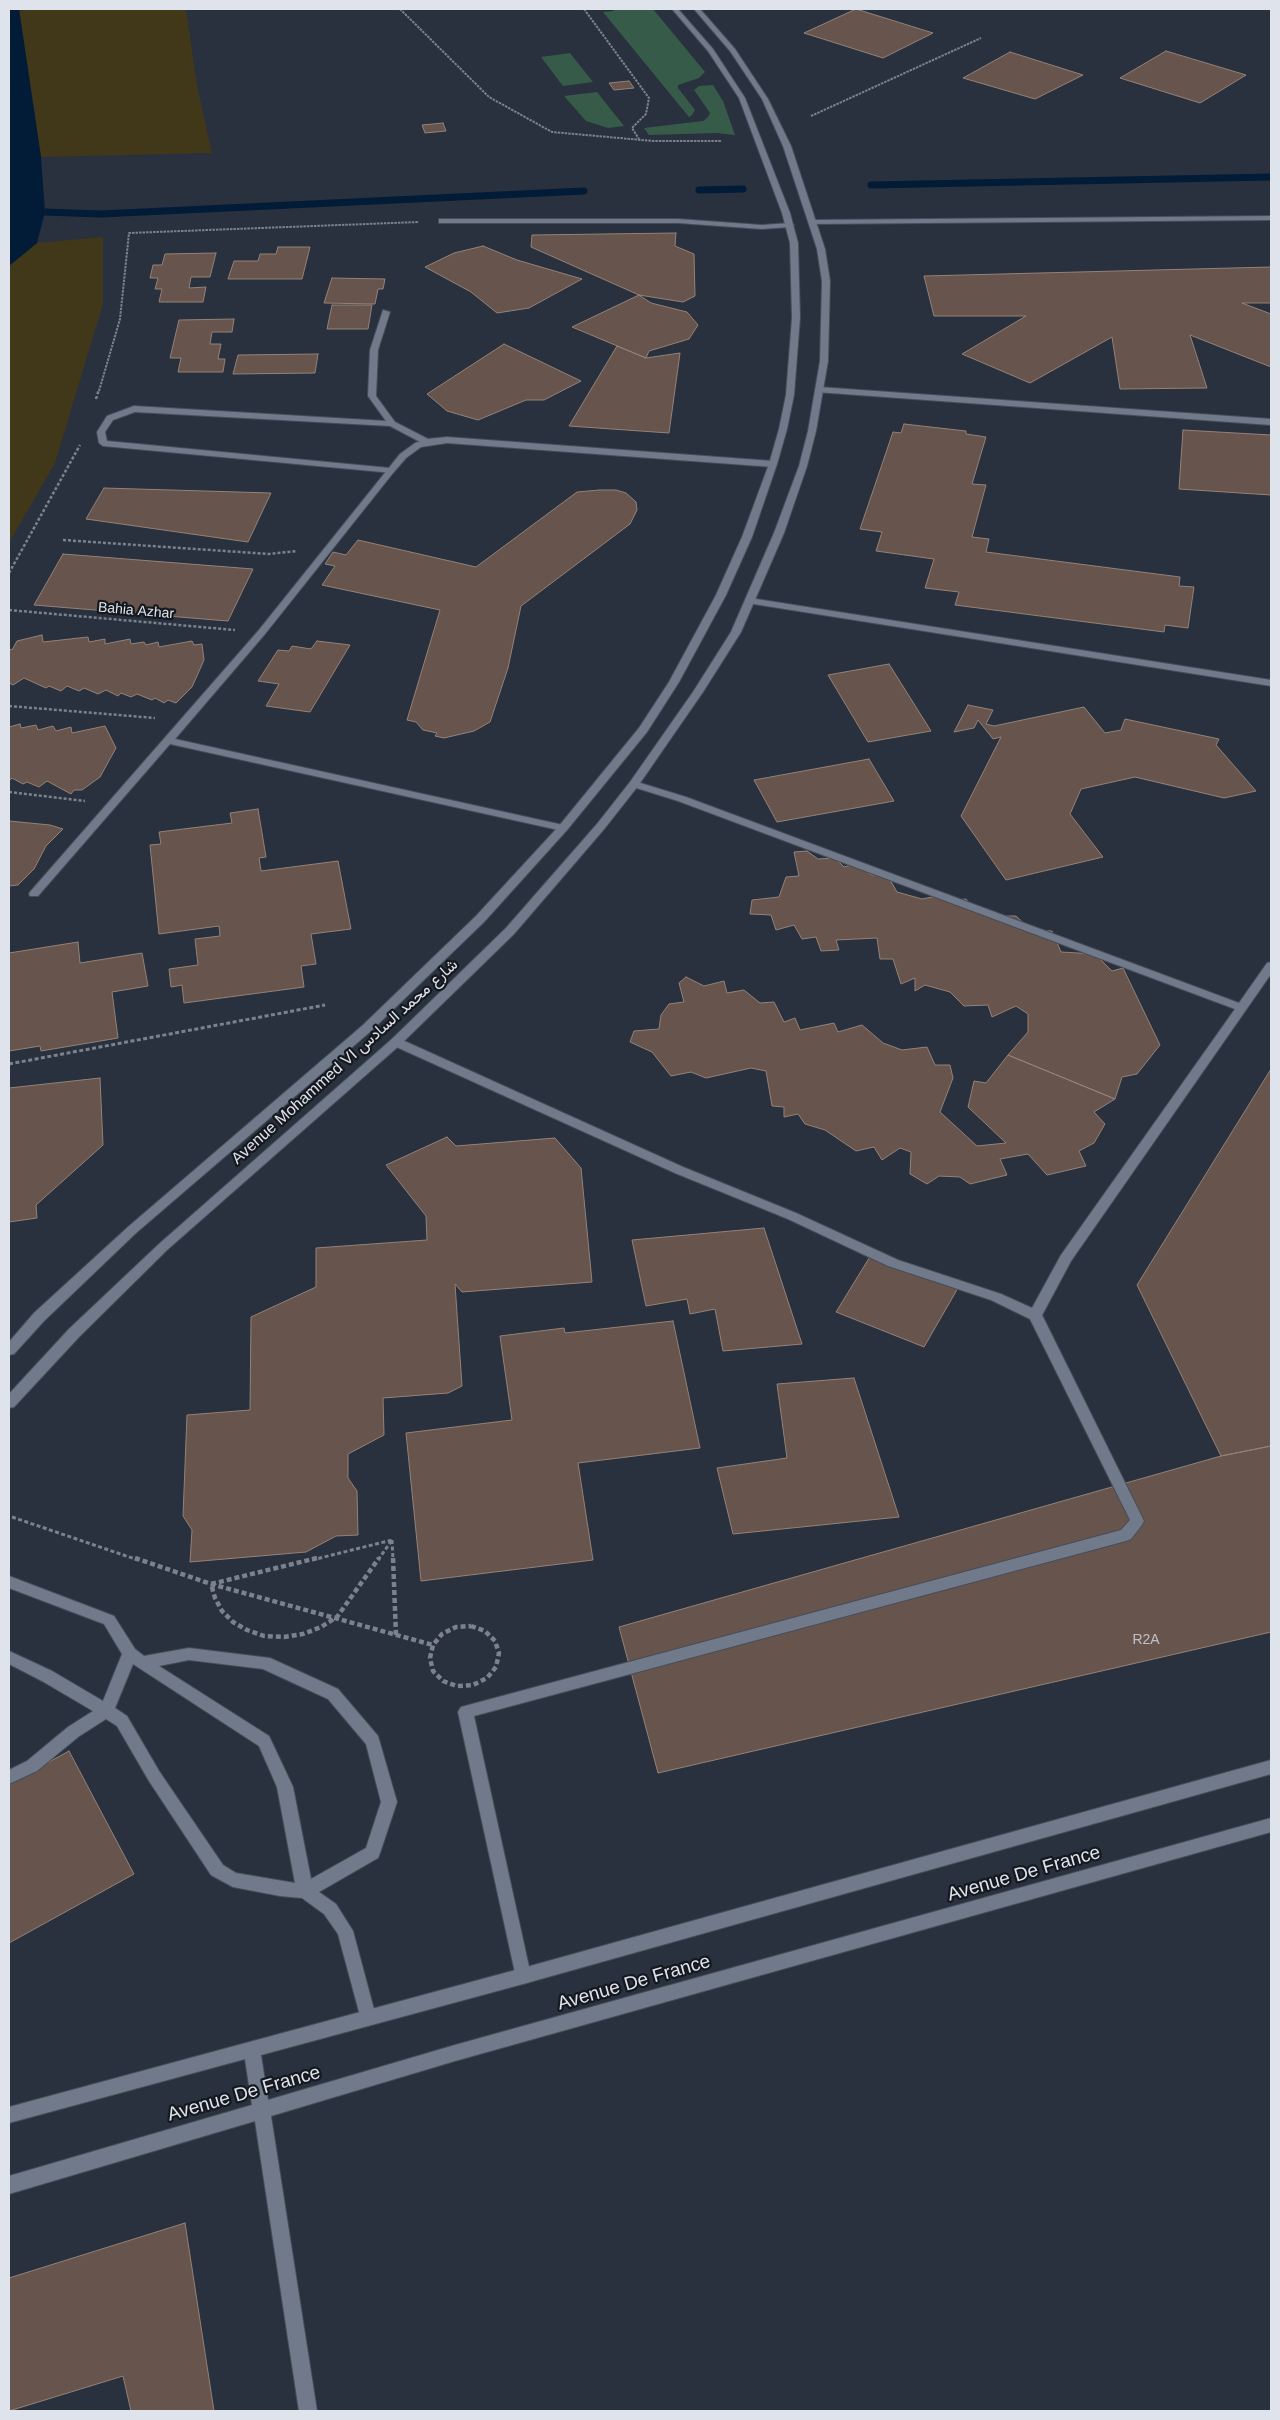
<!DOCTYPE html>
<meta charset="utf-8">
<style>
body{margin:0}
#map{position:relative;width:1280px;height:2420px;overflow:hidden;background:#29313e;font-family:Arial,sans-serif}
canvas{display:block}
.frame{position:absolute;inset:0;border:10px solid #dee3ec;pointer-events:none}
</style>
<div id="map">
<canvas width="1280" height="2420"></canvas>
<div class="frame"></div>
</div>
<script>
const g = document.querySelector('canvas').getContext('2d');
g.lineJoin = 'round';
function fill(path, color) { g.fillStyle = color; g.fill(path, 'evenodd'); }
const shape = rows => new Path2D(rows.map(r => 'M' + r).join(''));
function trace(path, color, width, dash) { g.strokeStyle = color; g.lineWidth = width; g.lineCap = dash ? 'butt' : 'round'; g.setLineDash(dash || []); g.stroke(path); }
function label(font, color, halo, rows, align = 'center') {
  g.font = font + ' Arial,Vazirmatn,sans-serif'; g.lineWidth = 4.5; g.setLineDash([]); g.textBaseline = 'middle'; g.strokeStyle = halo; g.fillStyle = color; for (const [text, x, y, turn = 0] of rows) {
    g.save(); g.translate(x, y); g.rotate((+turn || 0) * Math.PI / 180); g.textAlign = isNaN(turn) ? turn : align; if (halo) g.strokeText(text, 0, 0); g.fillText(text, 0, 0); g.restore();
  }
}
fill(shape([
 [613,9,653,9,705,72,699,78,678,85,678,88,695,110,692,115,689,117,603,12,614,11],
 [570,53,593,82,563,86,541,57],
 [713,85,723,101,735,135,717,133,649,135,644,128,703,121,708,117,710,113,694,90,699,86],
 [597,92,624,126,608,128,586,121,564,96]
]), '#375b49');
fill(shape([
 [19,9,186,9,197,85,212,153,41,157],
 [103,237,103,304,55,463,9,543,9,266,37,243]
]), '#403818');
fill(shape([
 [9,9,19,9,41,157,45,212,37,243,9,266]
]), '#021b37');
trace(shape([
 [871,185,1271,177],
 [699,190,743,189],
 [45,212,101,214,584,191]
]), '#021b37', 7);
const building = shape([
 [856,9,933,33,883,58,804,33,856,9],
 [1166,51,1246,75,1200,103,1120,78,1166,51],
 [1010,52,1083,75,1035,99,963,78,1010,52],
 [629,81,634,88,614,90,609,83,629,81],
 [443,123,446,131,425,133,422,125,443,123],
 [676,233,675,246,694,254,695,296,683,302,639,295,531,247,532,235,676,233],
 [483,246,517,260,582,279,529,308,497,313,471,292,425,267,454,253,483,246],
 [278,247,310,247,302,279,228,279,234,261,258,261,260,254,276,254,278,247],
 [216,253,210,277,191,277,189,288,206,287,203,302,159,302,162,289,155,289,158,278,150,278,153,265,162,265,165,254,216,253],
 [1271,267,1271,303,1242,303,1271,314,1271,367,1190,335,1207,388,1120,389,1112,337,1030,383,962,354,1026,316,934,316,924,276,1271,267],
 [332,278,385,279,383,289,378,289,375,304,324,303,332,278],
 [639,295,651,303,687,312,698,325,689,339,649,351,646,358,572,327,639,295],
 [332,305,372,305,368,329,327,329,332,305],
 [234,319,232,332,212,332,210,344,221,344,218,359,225,359,223,372,178,372,181,358,170,358,179,320,234,319],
 [504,344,581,381,544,400,526,400,478,420,447,411,427,394,504,344],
 [617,346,646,358,680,353,669,433,569,426,617,346],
 [318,354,315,373,233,374,238,355,318,354],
 [904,424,966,431,966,434,986,437,972,484,986,485,972,537,989,539,986,552,1180,577,1179,586,1194,587,1188,628,1165,625,1164,632,955,605,959,592,925,588,934,559,876,551,882,532,860,529,893,432,901,433,904,424],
 [1183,430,1271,435,1271,495,1179,489,1183,430],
 [104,488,271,493,248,542,86,519,104,488],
 [600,490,616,490,626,493,636,502,637,510,630,524,521,606,508,668,490,722,474,731,444,738,435,736,437,733,423,730,416,722,407,720,440,610,322,585,335,566,325,564,333,552,346,555,358,540,476,567,577,492,600,490],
 [63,554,253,569,228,621,34,605,63,554],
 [42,635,43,642,88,637,89,642,105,639,105,644,130,639,131,644,144,642,146,645,158,642,159,647,192,641,194,645,202,644,204,660,192,687,176,703,168,700,164,703,155,698,152,700,137,694,131,697,121,693,118,696,106,690,98,694,84,688,79,691,67,686,61,691,49,686,46,688,24,678,13,685,9,683,9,649,12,650,17,641,42,635],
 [317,641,350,645,310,712,266,706,279,684,258,681,278,650,289,651,292,646,311,649,317,641],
 [889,664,931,731,868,742,828,675,889,664],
 [968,705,993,710,986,724,994,726,1084,707,1105,733,1121,730,1125,719,1219,739,1216,745,1256,791,1224,798,1135,777,1081,789,1070,814,1103,857,1006,880,961,816,1001,737,993,739,978,720,974,728,954,732,968,705],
 [20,724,21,728,36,725,38,730,53,726,56,731,71,727,72,733,105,726,116,748,100,777,82,790,74,790,71,794,47,781,39,787,27,782,23,784,12,778,9,781,9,727,20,724],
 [869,759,894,801,777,822,754,780,869,759],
 [258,809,266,857,259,858,261,871,338,861,351,929,311,934,316,964,301,966,304,987,184,1003,182,985,171,987,169,969,198,965,195,939,220,936,219,926,159,934,150,845,161,844,159,832,232,823,230,813,258,809],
 [9,821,50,825,63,829,46,846,34,869,18,885,9,886,9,821],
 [807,851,818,859,835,858,844,867,855,864,872,875,886,873,897,892,922,899,948,894,955,900,966,899,970,904,1006,916,1016,916,1031,930,1052,931,1061,952,1095,954,1112,971,1123,968,1160,1045,1137,1074,1122,1077,1115,1099,1008,1055,1028,1032,1028,1014,1016,1006,992,1017,988,1005,964,1006,950,992,925,985,915,991,915,978,901,984,893,959,880,959,877,938,836,940,839,950,821,951,816,937,802,939,794,925,776,930,771,915,750,914,752,900,779,897,786,877,799,876,794,852,807,851],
 [78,942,80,963,142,953,148,986,112,992,118,1038,41,1051,40,1046,9,1051,9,953,78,942],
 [686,977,704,986,724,981,727,993,744,990,760,1003,774,1002,784,1022,795,1018,800,1030,834,1023,838,1032,862,1025,883,1043,902,1050,927,1047,935,1065,950,1065,953,1078,940,1112,977,1146,1006,1143,968,1107,974,1081,986,1083,1008,1055,1115,1099,1094,1112,1105,1124,1094,1143,1079,1151,1086,1166,1047,1175,1028,1154,1000,1159,1007,1175,970,1184,960,1177,939,1176,927,1184,910,1174,911,1152,900,1148,882,1160,874,1147,856,1151,825,1130,805,1124,798,1114,784,1117,784,1107,772,1106,766,1071,751,1068,706,1078,691,1072,671,1076,652,1052,630,1042,634,1031,659,1029,661,1015,669,1004,684,1002,679,983,686,977],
 [1271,1069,1271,1446,1221,1456,1137,1285,1271,1069],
 [100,1078,103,1145,36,1205,37,1218,9,1222,9,1088,100,1078],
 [447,1137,456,1146,555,1138,581,1168,592,1282,462,1292,455,1284,462,1386,448,1393,383,1398,384,1435,348,1454,348,1478,357,1491,358,1535,336,1536,306,1552,190,1562,192,1530,183,1516,187,1415,250,1410,251,1317,316,1287,316,1248,427,1240,426,1216,386,1165,447,1137],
 [764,1228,802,1344,723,1351,715,1309,690,1314,687,1299,646,1306,632,1240,764,1228],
 [871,1255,958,1288,924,1347,836,1312,871,1255],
 [673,1321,700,1448,578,1463,593,1560,421,1581,406,1433,512,1420,500,1336,564,1328,565,1333,673,1321],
 [854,1378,899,1517,733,1534,717,1468,787,1458,777,1384,854,1378],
 [1271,1446,1271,1632,658,1773,619,1627,1221,1456,1271,1446],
 [69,1751,134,1874,9,1943,9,1784,69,1751],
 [185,2223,214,2411,131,2411,123,2376,9,2411,9,2278,185,2223]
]);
fill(building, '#67554d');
trace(building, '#948278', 1);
const service = shape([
 [383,310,390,312,378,350,376,396,395,422,430,440,430,444,424,444,390,426,135,412,113,420,105,432,107,441,390,468,394,471,393,473,103,446,99,443,97,432,107,416,134,406,386,421,368,396,370,350,383,310],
 [1035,1310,1040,1311,1042,1315,1144,1521,1142,1525,1131,1539,1126,1541,474,1716,531,1976,529,1982,523,1984,517,1982,458,1712,461,1707,1121,1530,1130,1520,1028,1315,1030,1311,1035,1310],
 [9,1576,114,1616,135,1649,144,1656,189,1648,270,1658,338,1689,378,1736,397,1802,380,1853,378,1858,319,1892,336,1904,353,1931,376,2017,374,2023,368,2025,362,2023,338,1934,324,1914,302,1898,280,1896,233,1887,211,1875,149,1781,117,1726,106,1719,78,1737,37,1771,9,1784,9,1770,27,1761,68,1727,93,1711,42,1681,9,1664,9,1651,52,1671,103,1701,122,1654,104,1624,9,1588,9,1576],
 [189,1660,263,1669,328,1699,366,1744,381,1802,366,1848,311,1879,293,1787,269,1736,159,1666,189,1660],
 [133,1664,259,1746,277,1787,295,1883,236,1873,223,1865,159,1771,127,1716,115,1708,133,1664]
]);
const minor = shape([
 [1271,216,1271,220,812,224,808,222,812,220,1271,216],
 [439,219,678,219,762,225,790,223,794,225,790,227,762,229,678,223,439,223,439,219],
 [819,387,1271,419,1271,425,816,392,815,390,819,387],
 [447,437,773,461,777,464,773,467,447,443,421,447,406,458,393,473,265,634,175,739,563,825,568,828,567,830,563,831,170,744,38,896,30,896,29,894,30,892,259,630,400,454,415,443,427,439,447,437],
 [750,598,1271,680,1271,686,747,603,747,599,750,598],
 [634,781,686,797,1239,1003,1267,963,1271,962,1271,974,1071,1261,1040,1319,1030,1319,991,1300,888,1266,788,1219,675,1173,392,1045,390,1042,392,1039,400,1039,683,1167,796,1213,898,1260,1001,1294,1032,1308,1061,1255,1235,1009,678,801,630,786,630,782,634,781],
 [1271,1760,1271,1774,523,1984,261,2055,268,2100,455,2045,1271,1818,1271,1832,455,2061,271,2116,317,2411,299,2411,255,2121,9,2194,9,2176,252,2105,245,2059,9,2123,9,2107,523,1968,1271,1760]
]);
const secondary = shape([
 [672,9,678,9,713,49,745,98,790,213,798,243,800,318,794,395,787,429,777,464,752,537,726,595,679,682,647,732,567,830,484,922,371,1031,136,1233,44,1321,14,1354,9,1355,9,1342,34,1313,128,1227,363,1025,476,916,559,826,639,728,669,682,716,595,742,537,769,464,779,429,786,395,792,318,790,243,782,213,739,98,708,51,672,9],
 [694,9,700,9,735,49,768,99,791,146,825,249,830,281,828,361,816,431,807,466,784,533,741,632,703,692,638,786,605,828,514,934,400,1045,167,1250,79,1337,14,1407,9,1408,9,1394,69,1329,159,1244,392,1039,506,928,597,824,630,782,693,692,731,632,774,533,799,466,808,431,820,361,822,281,817,249,783,146,762,99,730,51,694,9]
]);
trace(service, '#474d59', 2);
trace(minor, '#474d59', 2);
trace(secondary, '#474d59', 2);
trace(shape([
 [400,9,489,97,552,132,653,141,722,141],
 [584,9,649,98,646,114,632,128,639,139],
 [811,116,981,38],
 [99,391,120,319,129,233,419,222]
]), '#7b828d', 2, [2.5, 1]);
trace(shape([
 [96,399,99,389],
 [63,540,269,554,297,551],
 [9,573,80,445],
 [9,610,235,630],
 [9,706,155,718],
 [9,792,85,801]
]), '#7b828d', 2.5, [3, 2]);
trace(shape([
 [9,1064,325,1005],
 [12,1517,138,1560],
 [392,1540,393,1560],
 [312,1560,392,1540],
 [378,1560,392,1540]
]), '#7b828d', 3, [4, 2.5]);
trace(shape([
 [135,1558,211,1584,433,1645],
 [317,1558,211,1584,215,1598,222,1611,233,1622,247,1630,264,1636,284,1637,303,1634,321,1627,337,1617,379,1558],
 [393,1558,396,1635],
 [471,1626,485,1631,495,1641,499,1653,496,1667,487,1678,473,1685,457,1686,443,1681,433,1671,430,1658,433,1645,442,1634,456,1627,471,1626]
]), '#7b828d', 4.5, [5, 3]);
fill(service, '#717a8a');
fill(minor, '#717a8a');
fill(secondary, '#717a8a');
label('14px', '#dee3ec', '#15191f', [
 ["Bahia Azhar",136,611,5]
]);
label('14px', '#c0c0c4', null, [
 ["R2A",1146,1640]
]);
label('16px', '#dee3ec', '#15191f', [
 ["Avenue Mohammed VI شارع محمد السادس",345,1062,-42]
]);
label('19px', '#dee3ec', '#15191f', [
 ["Avenue De France",1024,1874,-16],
 ["Avenue De France",634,1983,-16],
 ["Avenue De France",244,2094,-16]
]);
</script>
